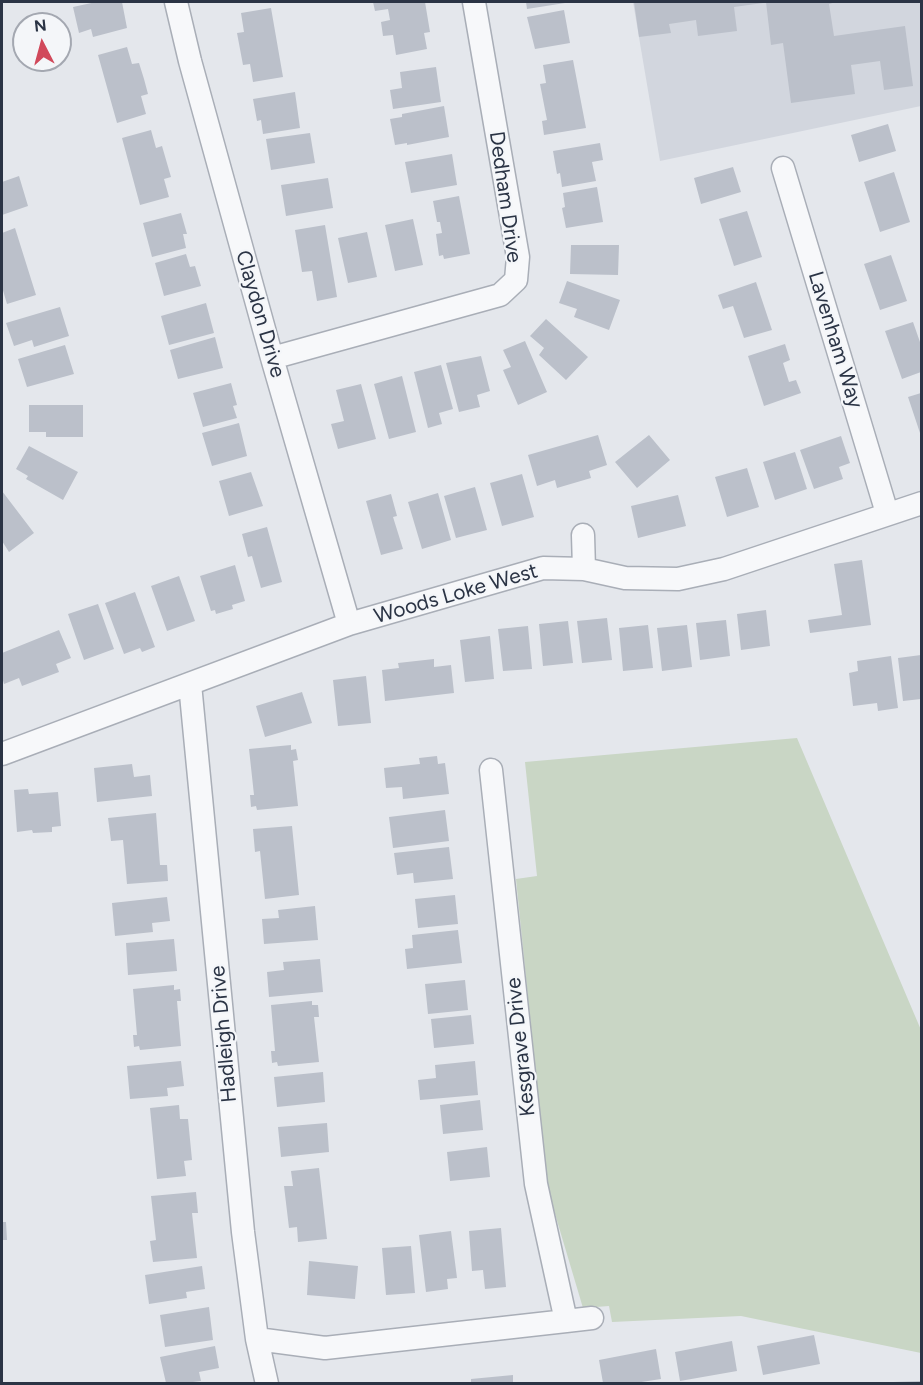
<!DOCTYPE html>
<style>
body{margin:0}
#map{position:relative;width:923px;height:1385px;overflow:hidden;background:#e4e7ec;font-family:Figtree,sans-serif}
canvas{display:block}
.frame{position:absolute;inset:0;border:3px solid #2b3445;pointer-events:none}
.north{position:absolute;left:12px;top:12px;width:60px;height:60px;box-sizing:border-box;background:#f4f6f9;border:2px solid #a4a8b1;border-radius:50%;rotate:354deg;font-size:16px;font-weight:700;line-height:24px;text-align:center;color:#2b3445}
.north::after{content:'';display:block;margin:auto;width:21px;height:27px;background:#d1495b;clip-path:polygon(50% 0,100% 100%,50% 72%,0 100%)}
</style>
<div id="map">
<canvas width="923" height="1385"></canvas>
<div class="frame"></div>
<div class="north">N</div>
</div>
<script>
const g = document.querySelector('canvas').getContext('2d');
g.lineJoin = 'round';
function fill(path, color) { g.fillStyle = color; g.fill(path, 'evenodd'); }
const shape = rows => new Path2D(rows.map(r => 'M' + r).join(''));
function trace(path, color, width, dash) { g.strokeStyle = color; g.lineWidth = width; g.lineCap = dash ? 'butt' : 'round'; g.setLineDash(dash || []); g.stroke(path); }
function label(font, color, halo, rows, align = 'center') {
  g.font = font + ' Figtree,sans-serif'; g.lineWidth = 4.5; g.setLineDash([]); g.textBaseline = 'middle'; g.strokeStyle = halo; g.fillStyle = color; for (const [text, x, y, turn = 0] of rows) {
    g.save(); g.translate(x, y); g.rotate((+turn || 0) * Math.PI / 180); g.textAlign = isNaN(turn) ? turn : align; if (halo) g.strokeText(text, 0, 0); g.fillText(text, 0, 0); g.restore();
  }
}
fill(shape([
 [633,2,921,2,921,106,660,161]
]), '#d2d6de');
fill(shape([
 [797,738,921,1030,921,1353,741,1316,612,1322,609,1306,583,1308,547,1187,516,879,537,876,525,762]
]), '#c9d6c5');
fill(shape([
 [96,2,122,2,127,28,93,37,91,29,79,33,73,7],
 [373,2,425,2,430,32,424,33,427,49,396,55,393,35,383,36,381,22,390,20,388,9,375,11],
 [526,2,565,2,565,3,527,9],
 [634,2,763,2,763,3,734,7,737,31,698,36,696,20,669,24,671,33,639,37],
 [766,2,836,2,829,4,834,36,905,26,913,86,884,90,880,61,851,65,855,94,791,103,783,43,771,45],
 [271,8,283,77,253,82,250,64,243,65,237,33,244,32,241,13],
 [564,10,570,43,535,49,527,17],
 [127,47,132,64,139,63,144,79,148,94,141,96,146,114,117,123,98,55],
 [573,60,586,128,544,135,542,121,547,120,540,84,546,83,543,65],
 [436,67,441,102,393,109,390,90,402,88,400,72],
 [295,92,300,128,263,134,261,120,257,121,253,99],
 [444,106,449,137,407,145,407,143,395,145,390,119,402,117,402,114],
 [888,124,896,151,859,162,851,135],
 [151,130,156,148,162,146,171,177,164,179,169,197,140,205,122,138],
 [310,133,315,163,271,170,266,139],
 [600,143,603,160,592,162,596,181,562,187,560,173,557,174,553,151],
 [452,154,457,185,411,193,405,162],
 [733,167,741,192,701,204,694,178],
 [894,172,910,222,880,232,864,182],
 [19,176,28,206,2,215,2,182],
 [328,178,333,208,286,216,281,185],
 [597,187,603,222,566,228,562,208,565,207,563,193],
 [459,196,470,254,444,259,443,255,439,256,436,234,442,233,440,222,437,222,433,201],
 [747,211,762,257,734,266,719,219],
 [181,213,187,234,183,234,186,248,152,257,143,223],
 [413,219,423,265,395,271,385,225],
 [325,225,337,297,317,301,312,271,302,272,295,230],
 [15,228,36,295,7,304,2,287,2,233],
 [367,232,377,277,348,283,338,238],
 [571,245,619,245,618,275,570,274],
 [186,254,190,267,195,266,201,286,164,296,155,263],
 [891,255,907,301,880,310,864,264],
 [567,281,620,300,609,330,574,317,577,309,559,303],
 [756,282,772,330,744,338,733,306,723,309,718,295],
 [206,303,214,333,169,345,161,316],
 [60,307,69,336,34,347,32,340,14,346,6,323],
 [546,319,588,357,566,380,539,355,544,348,530,336],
 [913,322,921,345,921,372,902,379,885,331],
 [215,337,223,368,178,379,170,350],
 [525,341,547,392,518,405,503,370,511,367,503,350],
 [785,344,790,360,783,363,789,382,796,380,801,393,764,406,748,356],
 [65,345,74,374,27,387,18,359],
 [481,356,490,391,477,395,480,407,459,412,446,363],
 [441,365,453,409,439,413,442,424,428,428,414,372],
 [402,376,416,432,389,439,374,384],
 [231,383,237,405,233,406,237,418,203,427,193,393],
 [361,384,376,439,338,449,331,424,344,421,336,390],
 [921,393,921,436,908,397],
 [29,405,83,405,83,437,46,437,46,432,29,432],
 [239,423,247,456,212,466,202,433],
 [598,435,607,465,589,471,591,478,557,488,555,480,537,486,528,455],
 [649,435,670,460,637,488,615,462],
 [841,436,850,463,839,467,843,479,814,489,800,450],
 [29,446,78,472,63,500,26,479,28,476,16,469],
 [795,452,807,489,775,500,763,462],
 [747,468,759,507,727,517,715,477],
 [251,472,263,506,229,516,219,481],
 [522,474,534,517,502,526,490,483],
 [475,487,487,530,456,538,444,496],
 [2,491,34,533,9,552,2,541],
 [438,493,451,540,422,549,408,502],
 [391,494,397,516,393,517,403,549,381,555,366,501],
 [678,495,686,526,638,538,631,506],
 [267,527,282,582,261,588,252,556,248,557,242,534],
 [862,560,871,625,810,633,808,620,842,615,834,564],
 [235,565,245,601,232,605,233,609,216,614,215,610,211,611,200,576],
 [179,576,195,621,167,631,151,586],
 [135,592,155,647,142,652,140,648,124,654,105,603],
 [98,604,114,649,84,660,68,614],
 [766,610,770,646,741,650,737,614],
 [607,618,612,660,582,663,577,621],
 [726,620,730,656,700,660,696,623],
 [568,621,573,663,543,666,539,624],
 [648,625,653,668,623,671,619,628],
 [687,625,692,667,662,671,657,628],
 [528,626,532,669,503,671,498,629],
 [59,630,71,658,56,664,59,672,22,686,19,678,4,684,2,677,2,653],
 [490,636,494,679,465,682,460,640],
 [921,655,921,699,903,701,898,658],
 [891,656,898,708,878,711,877,703,853,706,849,673,858,671,857,661],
 [434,659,434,667,451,665,454,693,385,701,382,670,399,668,398,663],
 [366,676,371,723,338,726,333,680],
 [302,692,312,723,265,737,256,706],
 [291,745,291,750,296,749,298,760,293,761,298,806,257,810,256,806,251,807,250,795,254,795,249,749],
 [437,756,438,764,445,763,449,794,403,799,402,787,386,788,384,768,420,764,419,758],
 [132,764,134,777,150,775,152,796,97,802,94,768],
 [28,789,29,794,58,792,61,826,52,827,52,832,33,833,32,830,17,832,14,790],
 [445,810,449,841,393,848,389,817],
 [156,813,160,865,167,865,168,881,127,884,123,840,111,841,108,818],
 [292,826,299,895,265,899,260,851,255,852,253,829],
 [449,847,453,879,414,883,413,873,397,875,394,853],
 [455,895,458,924,418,928,415,899],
 [167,897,170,921,152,923,153,932,115,936,112,903],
 [315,906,318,940,264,944,262,919,279,918,278,910],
 [458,930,462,963,407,969,405,949,413,948,412,935],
 [174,939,177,971,128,975,126,943],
 [320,959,323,992,269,997,267,972,284,970,283,962],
 [465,980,468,1010,428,1014,425,984],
 [174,985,174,990,180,989,181,1001,177,1001,181,1046,140,1050,139,1046,134,1047,133,1035,137,1035,133,989],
 [312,1001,312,1005,318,1005,319,1017,314,1017,319,1062,278,1066,277,1062,272,1063,271,1051,275,1051,271,1005],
 [471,1015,474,1044,434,1048,431,1019],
 [181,1061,184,1086,167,1088,168,1096,130,1099,127,1066],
 [475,1061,478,1095,420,1100,418,1080,436,1078,435,1065],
 [323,1072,325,1102,277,1107,274,1077],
 [480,1100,483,1130,443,1134,440,1105],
 [179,1105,180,1119,188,1119,192,1160,184,1161,186,1176,157,1179,150,1108],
 [327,1123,329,1152,281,1157,278,1127],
 [487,1147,490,1177,450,1181,447,1152],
 [319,1168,327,1239,298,1242,297,1227,289,1228,284,1186,293,1186,291,1171],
 [196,1192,198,1213,192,1213,197,1258,153,1262,150,1241,156,1240,151,1196],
 [2,1222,6,1222,7,1240,2,1240],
 [501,1228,506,1287,485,1289,483,1270,472,1271,469,1231],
 [451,1231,457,1278,447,1279,448,1289,426,1292,419,1235],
 [411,1246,415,1293,386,1295,382,1248],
 [309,1261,358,1266,355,1299,307,1295],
 [202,1266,205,1289,186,1292,187,1298,149,1304,145,1275],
 [209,1307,213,1340,165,1347,160,1315],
 [814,1335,820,1364,763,1375,757,1346],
 [732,1341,737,1371,680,1381,675,1352],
 [215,1346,219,1368,199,1372,201,1381,185,1383,166,1383,160,1357],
 [656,1349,661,1379,635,1383,603,1383,599,1360],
 [513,1375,513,1383,471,1383,471,1379],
 [921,1381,921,1383,893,1383,893,1382]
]), '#bbc0ca');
const street = shape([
 [176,2,190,61,272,358,349,624],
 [783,168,887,513],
 [272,358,500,295,516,280,518,257,474,2],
 [583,535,584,569],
 [190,684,243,1232,257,1339,267,1384],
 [2,754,349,624,543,568,584,569,625,578,678,579,724,569,922,503],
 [566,1321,592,1318],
 [257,1339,325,1348,566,1321,536,1184,491,770]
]);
trace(street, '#a9aeb7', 25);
trace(street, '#f7f8fa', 22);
label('21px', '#2b3445', '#f4f6f9', [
 ["Dedham Drive",505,197,82],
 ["Claydon Drive",260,314,74],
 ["Lavenham Way",835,340,73],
 ["Woods Loke West",456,594,-16],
 ["Hadleigh Drive",224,1034,-95],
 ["Kesgrave Drive",521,1047,-96]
]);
</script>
